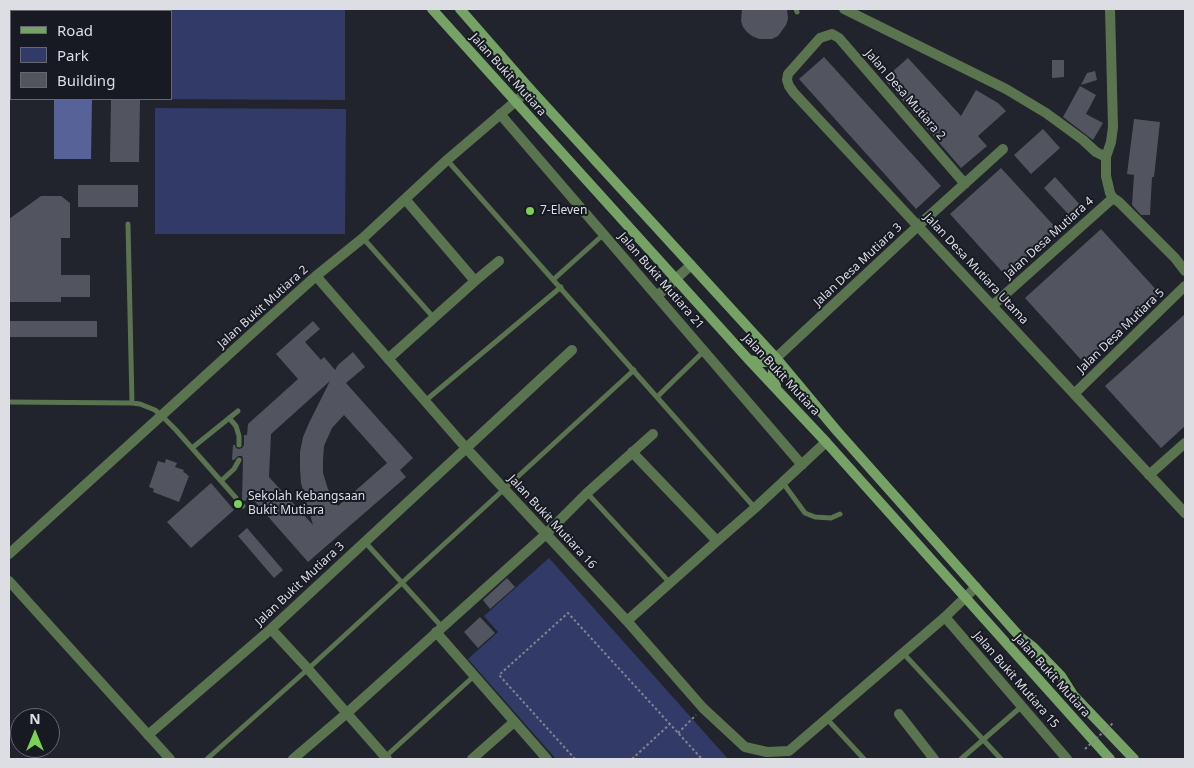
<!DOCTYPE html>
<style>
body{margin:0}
#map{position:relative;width:1194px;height:768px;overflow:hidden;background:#21242c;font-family:"Noto Sans",sans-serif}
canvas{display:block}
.frame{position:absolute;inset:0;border:10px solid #dcdee4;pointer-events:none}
.legend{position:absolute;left:10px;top:10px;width:162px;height:90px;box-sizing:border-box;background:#181a23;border:1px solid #666870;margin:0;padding:6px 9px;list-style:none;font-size:15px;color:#dcdee4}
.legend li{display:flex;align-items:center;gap:10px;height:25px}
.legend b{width:25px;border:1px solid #666870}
.north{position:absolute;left:10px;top:708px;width:50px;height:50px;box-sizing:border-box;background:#181a23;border:1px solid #666870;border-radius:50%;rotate:0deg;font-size:14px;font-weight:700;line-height:20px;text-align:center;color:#dcdee4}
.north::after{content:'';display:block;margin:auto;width:18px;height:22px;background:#7bd156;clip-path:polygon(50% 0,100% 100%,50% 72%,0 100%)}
</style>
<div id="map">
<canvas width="1194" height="768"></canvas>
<div class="frame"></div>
<ul class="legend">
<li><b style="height:6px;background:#76a265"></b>Road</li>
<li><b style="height:14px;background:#323b68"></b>Park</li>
<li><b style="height:14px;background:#52555f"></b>Building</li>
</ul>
<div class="north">N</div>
</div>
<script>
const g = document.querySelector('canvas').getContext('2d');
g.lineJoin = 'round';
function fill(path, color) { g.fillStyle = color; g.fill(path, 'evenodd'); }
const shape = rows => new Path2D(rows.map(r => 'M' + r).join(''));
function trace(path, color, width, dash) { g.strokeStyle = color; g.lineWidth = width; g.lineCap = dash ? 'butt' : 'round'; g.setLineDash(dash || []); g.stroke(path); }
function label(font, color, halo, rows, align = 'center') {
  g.font = font + ' "Noto Sans",sans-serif'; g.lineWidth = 4; g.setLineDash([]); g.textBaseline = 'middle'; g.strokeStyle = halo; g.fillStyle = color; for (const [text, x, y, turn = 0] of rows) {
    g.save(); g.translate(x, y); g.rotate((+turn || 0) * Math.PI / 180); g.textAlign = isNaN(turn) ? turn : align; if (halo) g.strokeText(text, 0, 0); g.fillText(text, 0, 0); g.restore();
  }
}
fill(shape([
 [155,9,345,9,345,100,154,99,171,99,171,11,155,11],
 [155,108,346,109,345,234,155,234],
 [549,558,728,759,556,759,468,659,498,632,484,616]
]), '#323b68');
fill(shape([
 [54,99,92,99,91,159,54,159]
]), '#576398');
fill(shape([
 [742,9,787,9,788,19,786,25,778,36,772,39,759,39,752,36,747,32,743,27,741,21],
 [824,57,941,186,916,209,799,79],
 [908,58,961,116,976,90,998,103,1006,111,978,136,987,146,961,168,884,79],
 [1052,60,1064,60,1064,77,1052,78],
 [1095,71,1097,80,1081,85,1087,73],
 [1080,86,1096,95,1086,114,1103,123,1093,140,1063,117],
 [111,99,140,99,139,162,110,162],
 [1134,119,1160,122,1154,177,1152,177,1150,215,1141,215,1132,205,1134,175,1127,174],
 [1043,129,1060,148,1031,174,1014,155],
 [1001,168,1057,229,1006,276,950,214],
 [1055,177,1082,207,1071,217,1044,188],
 [78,185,138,185,138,207,78,207],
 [41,196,61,196,70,203,70,238,61,238,61,275,90,275,90,297,61,297,61,302,9,302,9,219],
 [1101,229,1160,294,1084,363,1025,298],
 [1185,314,1185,426,1161,448,1105,386],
 [10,321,97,321,97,337,10,337],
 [313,321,320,329,305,342,321,360,324,357,335,370,338,365,353,352,365,367,346,383,413,458,400,470,406,477,308,562,250,496,245,501,242,500,243,459,242,456,238,456,234,460,232,460,233,445,235,445,236,448,239,449,242,448,244,445,244,435,247,435,248,424,298,379,276,354],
 [330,381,309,423,303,437,300,452,300,469,301,483,313,525,269,477,271,434],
 [344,415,387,463,338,506,328,489,323,473,323,460,324,446,332,428],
 [166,459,177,463,175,467,184,470,183,472,187,474,187,475,189,476,179,502,153,492,154,489,149,487,158,461,165,463],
 [211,483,234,510,191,548,167,522],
 [247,528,283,570,274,578,238,536],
 [507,578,515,587,490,609,483,600],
 [480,617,495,633,478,648,464,632]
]), '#52555f');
trace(shape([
 [678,733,696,715],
 [575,759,499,675,568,613,702,759],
 [632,759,670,724]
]), '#82858c', 2, [2.5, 2.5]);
trace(shape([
 [796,9,797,12],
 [447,160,755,508],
 [128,224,132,403,140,404,155,410,162,416,176,430,236,498],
 [363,238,434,318],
 [554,279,604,234],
 [657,397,704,351],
 [425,401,561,287],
 [9,402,132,403],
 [229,418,236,426,239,436,239,445],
 [192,448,238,411],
 [221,481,234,469,239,460],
 [783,483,805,513,815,517,831,518,840,514],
 [587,493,670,583],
 [241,504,243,506],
 [365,542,442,627],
 [903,653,1001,759],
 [827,719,864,759],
 [384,758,474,676],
 [207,759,308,669,634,370],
 [961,759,1022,706]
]), '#59744f', 5);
trace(shape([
 [844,9,1006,89,1046,113,1083,140,1096,152,1106,157,1111,142,1113,127,1110,9],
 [500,114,802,465],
 [1106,157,1106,176,1110,193,1113,198],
 [965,184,839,38,832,34,820,38,788,74,787,80,789,86,794,93,1185,513],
 [405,199,475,281],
 [316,276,466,448,627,621,703,708,745,747,767,752,789,751,945,617,976,587],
 [657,296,691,265],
 [992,306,1113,198,1119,202,1175,258,1185,271],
 [776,358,919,225,1003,149],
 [388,359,475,281,499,261],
 [1074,394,1185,286],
 [632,452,717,541],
 [1149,475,1185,443],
 [9,554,260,326,316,276,363,238,447,160,530,89],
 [9,581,170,759],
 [945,617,1067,759],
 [627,621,717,541,755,508,826,442],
 [271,629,308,669,387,759],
 [436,632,547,759],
 [899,714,934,759],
 [148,735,271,629,572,350],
 [293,759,347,713,546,534,587,493,653,434],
 [472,759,514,722]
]), '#59744f', 10);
trace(shape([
 [432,9,749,360,826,442,1110,759],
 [460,9,530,89,776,358,837,431,1020,637,1033,647,1061,676,1073,695,1134,759],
 [776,358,773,369,773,379,776,386],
 [749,360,759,362,768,362,776,358]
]), '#76a265', 10);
trace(shape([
 [1085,749,1114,722]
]), '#82858c', 2, [2.5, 2.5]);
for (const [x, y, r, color] of [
 [530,211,5,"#7bd156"],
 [238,504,5,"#7bd156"]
]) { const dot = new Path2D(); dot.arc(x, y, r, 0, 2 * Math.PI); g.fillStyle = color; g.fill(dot); trace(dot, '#181a23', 2); }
label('12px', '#dcdee4', '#181a23', [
 ["Jalan Bukit Mutiara",508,75,48],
 ["Jalan Desa Mutiara 2",905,95,49],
 ["Jalan Desa Mutiara 4",1049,238,-42],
 ["Jalan Desa Mutiara 3",858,265,-43],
 ["Jalan Desa Mutiara Utama",976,269,47],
 ["Jalan Bukit Mutiara 21",661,281,49],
 ["Jalan Bukit Mutiara 2",263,307,-42],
 ["Jalan Desa Mutiara 5",1121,331,-44],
 ["Jalan Bukit Mutiara",781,375,47],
 ["Jalan Bukit Mutiara 16",552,522,47],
 ["Jalan Bukit Mutiara 3",300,584,-43],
 ["Jalan Bukit Mutiara",1052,676,48],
 ["Jalan Bukit Mutiara 15",1016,680,49]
]);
label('12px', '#dcdee4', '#181a23', [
 ["7-Eleven",540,211],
 ["Sekolah Kebangsaan",248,497],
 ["Bukit Mutiara",248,511]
], 'left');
</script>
